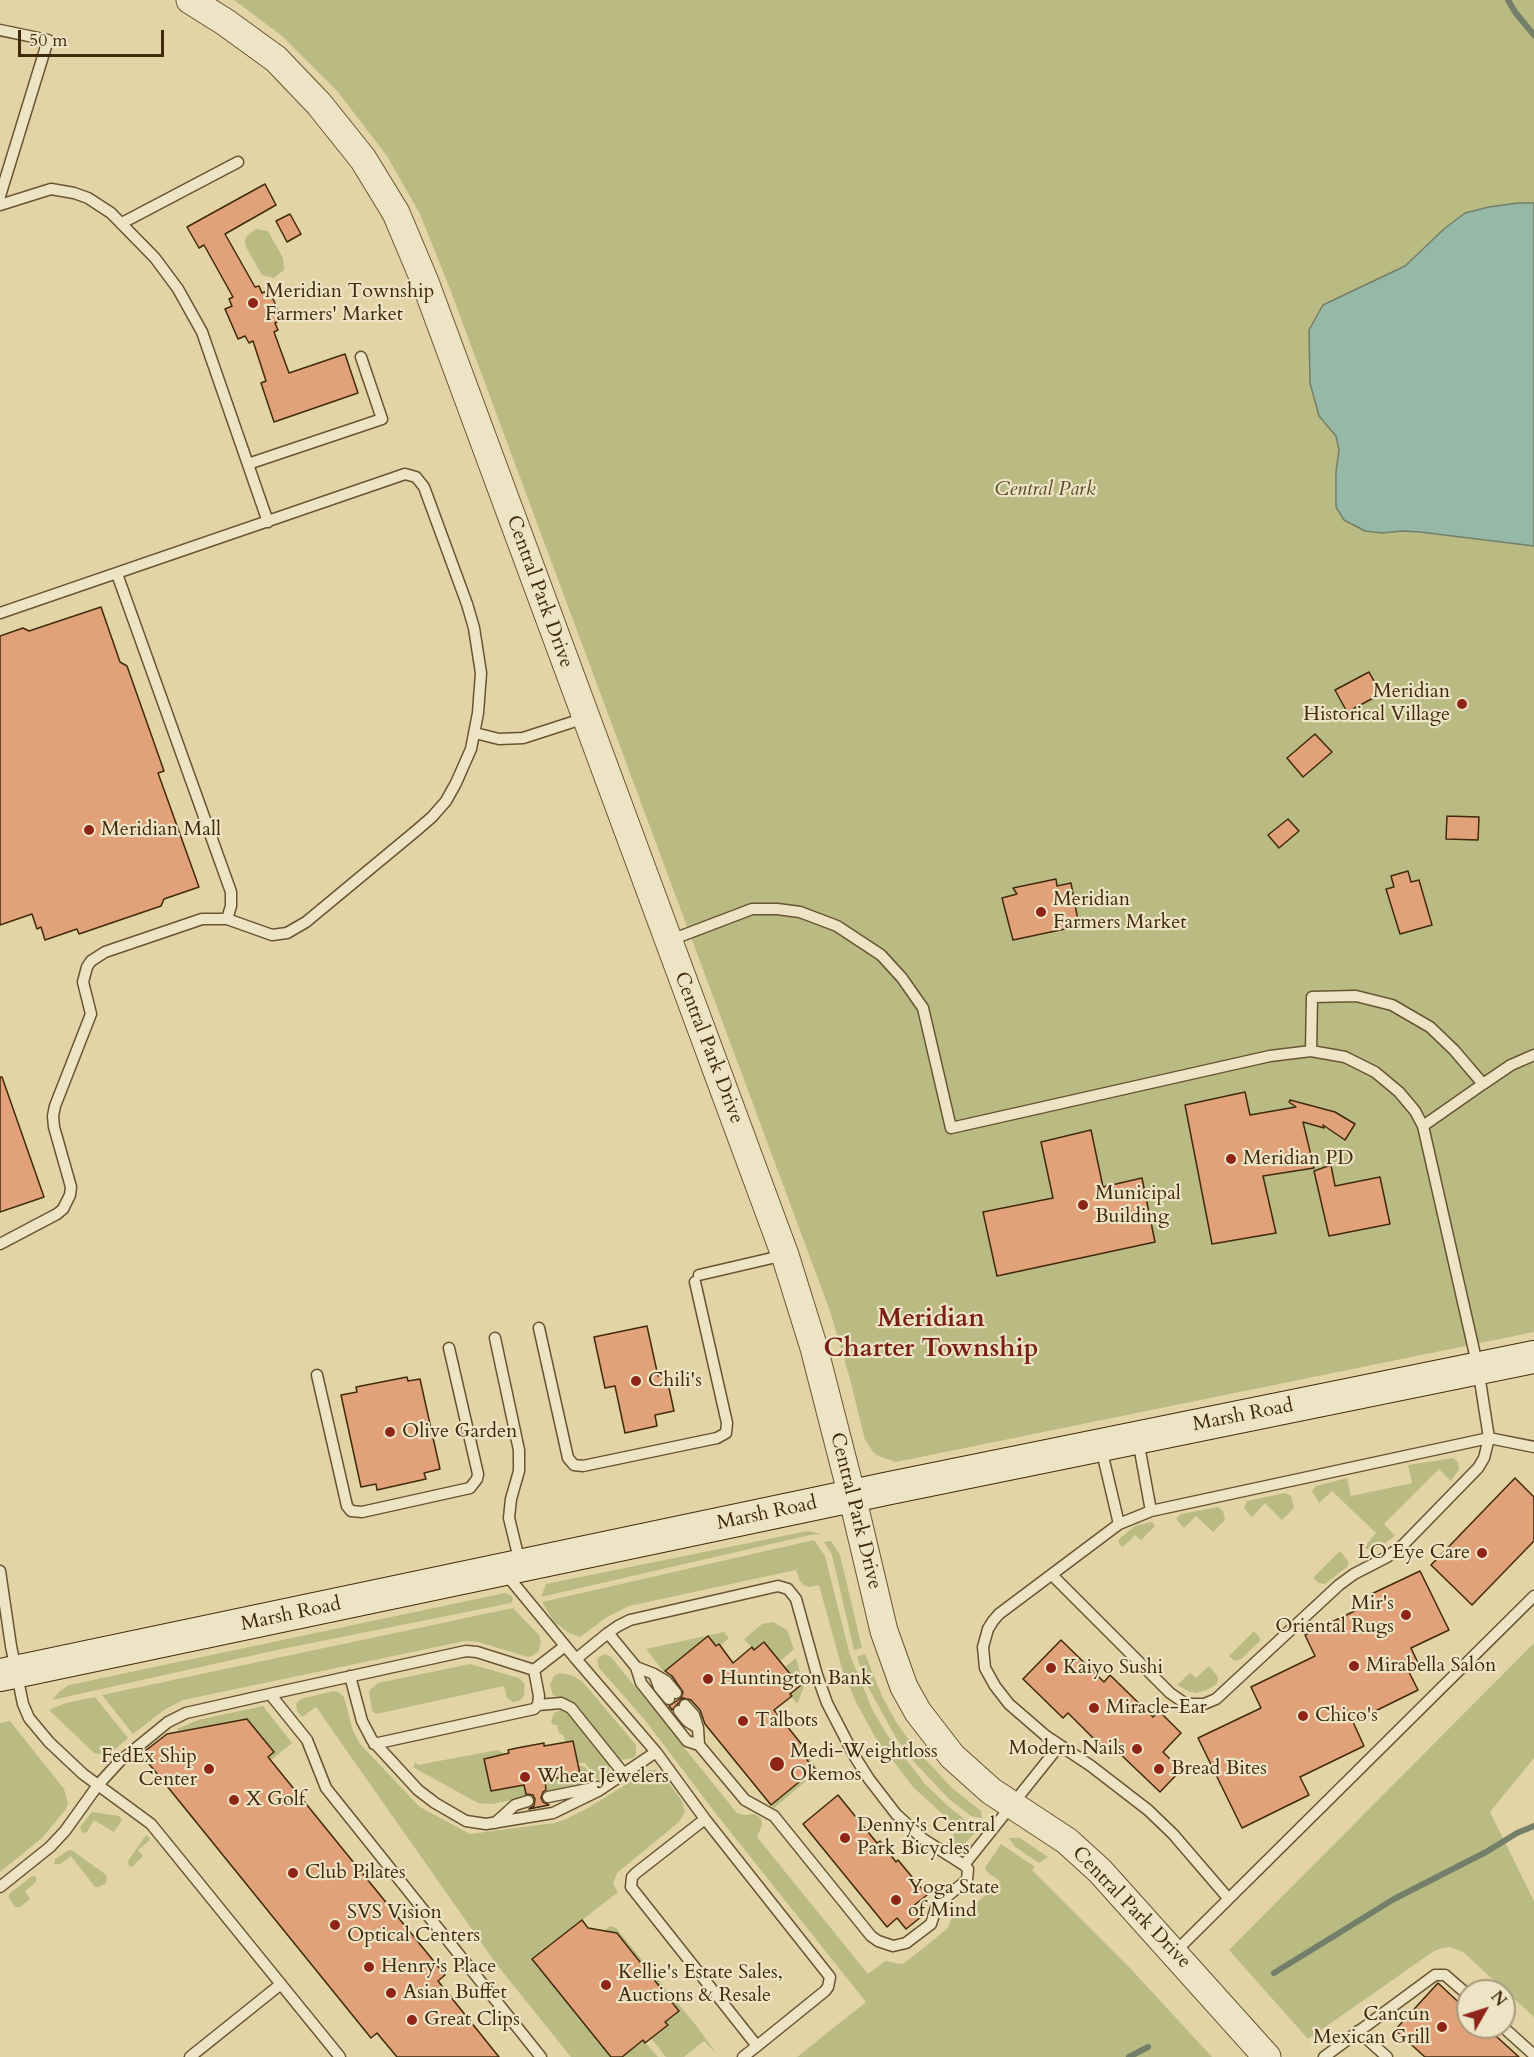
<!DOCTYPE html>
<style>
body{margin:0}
#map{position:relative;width:1534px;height:2057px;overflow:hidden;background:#e3d4a6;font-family:Cardo,serif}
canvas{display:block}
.north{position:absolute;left:1456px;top:1979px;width:60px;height:60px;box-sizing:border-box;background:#ede3c5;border:2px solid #a8997b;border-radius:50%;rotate:51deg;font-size:16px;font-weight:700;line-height:24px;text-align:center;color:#402a0b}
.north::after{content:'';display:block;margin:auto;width:21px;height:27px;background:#8f2418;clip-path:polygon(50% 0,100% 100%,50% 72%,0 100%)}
.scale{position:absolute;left:18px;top:30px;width:146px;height:27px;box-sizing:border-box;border:3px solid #402a0b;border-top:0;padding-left:8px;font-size:18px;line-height:21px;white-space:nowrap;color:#402a0b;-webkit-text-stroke:4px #ede3c5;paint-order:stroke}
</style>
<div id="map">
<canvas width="1534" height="2057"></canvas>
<div class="north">N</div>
<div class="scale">50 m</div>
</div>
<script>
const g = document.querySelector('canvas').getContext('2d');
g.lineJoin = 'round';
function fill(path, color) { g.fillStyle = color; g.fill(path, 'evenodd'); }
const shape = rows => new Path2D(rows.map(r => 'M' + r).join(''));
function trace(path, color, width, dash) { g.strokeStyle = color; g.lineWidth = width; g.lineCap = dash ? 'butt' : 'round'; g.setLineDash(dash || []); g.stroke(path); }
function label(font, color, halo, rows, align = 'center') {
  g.font = font + ' Cardo,serif'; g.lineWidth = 4.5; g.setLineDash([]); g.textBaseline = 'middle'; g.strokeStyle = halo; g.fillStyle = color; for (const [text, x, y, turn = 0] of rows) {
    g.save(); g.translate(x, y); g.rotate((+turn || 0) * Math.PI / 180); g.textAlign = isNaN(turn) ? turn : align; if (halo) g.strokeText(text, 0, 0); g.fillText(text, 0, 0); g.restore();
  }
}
fill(shape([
 [234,0,1534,0,1534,1332,896,1462,881,1457,874,1453,865,1440,850,1379,830,1311,450,289,420,214,387,156,338,92,282,36],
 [256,229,268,231,283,258,284,270,274,278,262,275,247,249,245,243,246,237],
 [1453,1458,1458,1462,1459,1469,1451,1481,1439,1469,1384,1524,1395,1536,1372,1552,1364,1547,1376,1533,1332,1491,1319,1503,1312,1491,1316,1486,1347,1478,1351,1496,1412,1483,1408,1465],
 [1285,1493,1291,1496,1294,1508,1282,1520,1265,1503,1252,1517,1244,1508,1247,1501],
 [1218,1507,1223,1511,1225,1520,1213,1532,1196,1516,1184,1528,1176,1519,1181,1514],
 [1152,1522,1155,1526,1141,1540,1135,1535,1123,1547,1120,1545,1118,1540,1135,1526],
 [808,1531,822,1534,810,1535,541,1597,546,1584],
 [814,1540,825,1556,850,1655,873,1711,888,1736,925,1784,948,1806,978,1830,962,1846,954,1847,949,1841,958,1828,913,1787,875,1737,856,1702,843,1672,819,1585,809,1587,804,1585,800,1581,796,1570,629,1606,607,1617,580,1637,569,1633,554,1622,542,1602],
 [831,1541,840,1555,862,1648,854,1650,832,1555,824,1542],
 [1340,1551,1348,1561,1348,1566,1325,1584,1319,1583,1313,1578],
 [505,1593,512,1596,513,1599,511,1603,277,1650,52,1700,59,1692,69,1685],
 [513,1608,539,1635,541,1641,539,1651,532,1656,528,1657,478,1642,465,1641,183,1700,164,1710,133,1734,102,1695],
 [773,1622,787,1630,794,1649,780,1661,764,1642,754,1650,744,1639,762,1624],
 [1254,1631,1260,1638,1260,1641,1241,1659,1235,1661,1229,1656],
 [724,1632,729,1638,720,1646,716,1646,708,1636,664,1672,646,1649],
 [1534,1643,1534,1758,1490,1812,1534,1901,1534,2017,1463,1952,1450,1947,1442,1948,1434,1951,1308,2039,1229,1950],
 [604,1654,611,1657,737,1813,744,1815,754,1814,761,1818,762,1825,757,1837,868,1974,885,1961,902,1964,906,1962,948,1928,952,1917,952,1908,956,1906,968,1910,1001,1882,987,1872,985,1868,1001,1844,1035,1867,1032,1870,1130,1968,1212,2057,797,2057,866,2002,713,1810,645,1720,599,1668,597,1659],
 [865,1654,882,1696,896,1722,914,1747,952,1788,981,1811,982,1818,971,1816,950,1800,914,1762,896,1738,867,1685,857,1657],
 [796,1658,804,1687,797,1704,790,1694,800,1686,785,1667],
 [470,1664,519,1678,525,1684,524,1696,519,1701,513,1702,507,1698,504,1686,376,1714,372,1711,369,1691,378,1683],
 [1209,1666,1218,1677,1217,1684,1209,1689,1197,1693,1190,1692,1177,1685,1190,1673,1196,1678],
 [559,1673,571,1675,582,1681,636,1745,636,1755,633,1758,623,1760,619,1758,579,1708,573,1703,553,1695,550,1685,554,1676],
 [333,1691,338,1692,344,1697,353,1731,360,1744,415,1802,420,1807,470,1834,554,1823,564,1820,588,1808,649,1770,656,1770,661,1772,682,1801,685,1812,679,1822,617,1873,613,1884,618,1892,532,1959,611,2057,571,2057,497,1965,316,1707,302,1717,297,1711,296,1704,301,1699],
 [95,1697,128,1738,112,1752,104,1755,94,1753,49,1710,66,1703],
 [263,1706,292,1743,271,1760,268,1757,274,1751,247,1719,178,1731,177,1729,198,1720],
 [561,1710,567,1713,609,1764,609,1773,605,1778,599,1781,585,1763,578,1763,573,1741,566,1742,563,1735,559,1733,557,1725,553,1725,551,1721,554,1713],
 [10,1721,64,1789,68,1803,66,1809,42,1838,0,1872,0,1723],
 [498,1750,505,1754,484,1759,491,1791,524,1785,527,1797,492,1804,478,1803,413,1767,416,1761,417,1765],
 [809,1758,819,1770,774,1808,771,1805,815,1769,807,1760],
 [578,1765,585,1767,596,1782,547,1793,545,1780,579,1774],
 [92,1812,119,1816,122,1820,114,1832,94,1820,87,1832,82,1833,80,1827],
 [146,1835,150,1838,149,1841,138,1850,143,1856,133,1866,129,1867,128,1861],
 [1009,1838,1020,1838,1048,1857,1039,1863,1014,1846],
 [69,1850,73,1851,105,1874,107,1877,106,1883,99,1887,95,1887,71,1856,60,1864,54,1864,55,1859],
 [32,1876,36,1877,36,1882,25,1891,30,1899,20,1907,15,1907,9,1898,9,1894],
 [610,1926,616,1928,698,2028,716,2053,704,2041,684,2057,666,2057,651,2038,668,2025,665,2022,679,2010,617,1933,604,1931],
 [643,2040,658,2057,622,2057]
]), '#b9bb83');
const water = shape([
 [1518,203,1534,203,1534,546,1420,532,1402,531,1382,533,1365,531,1344,520,1336,507,1336,472,1339,450,1336,436,1319,416,1310,383,1309,330,1323,305,1405,266,1444,229,1465,213,1489,207,1518,203]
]);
fill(water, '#95b8a7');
trace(water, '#737f69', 1.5);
trace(shape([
 [1508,0,1515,12,1534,35],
 [1274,1973,1394,1899,1486,1852,1517,1833,1534,1826],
 [1129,2057,1148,2047]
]), '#737f69', 6);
const building = shape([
 [265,184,276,205,225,234,255,287,259,286,262,293,269,290,282,319,275,323,278,330,274,332,289,373,345,354,358,393,274,422,261,383,266,381,253,341,249,343,245,336,238,339,225,309,232,306,229,299,233,297,204,245,199,248,187,227,265,184],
 [290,214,301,234,287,242,276,221,290,214],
 [101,607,120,662,127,666,164,771,158,773,199,887,164,899,161,906,79,934,77,929,45,940,41,927,37,929,32,914,0,925,0,636,23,628,29,631,101,607],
 [1369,672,1381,694,1347,712,1335,690,1369,672],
 [1315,734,1332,752,1303,777,1287,758,1315,734],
 [1447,816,1479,817,1478,840,1446,839,1447,816],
 [1288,819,1299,831,1279,848,1268,835,1288,819],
 [1408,871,1411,882,1419,880,1432,925,1400,934,1386,889,1394,887,1391,876,1408,871],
 [1056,879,1057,886,1071,883,1079,926,1013,940,1002,898,1017,894,1013,888,1056,879],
 [0,1077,2,1077,44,1197,0,1212,0,1077],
 [1245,1092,1250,1115,1296,1107,1289,1102,1290,1100,1335,1112,1355,1124,1345,1140,1323,1125,1324,1128,1303,1122,1314,1168,1263,1176,1276,1233,1212,1244,1185,1105,1245,1092],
 [1091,1130,1103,1187,1142,1178,1155,1242,997,1276,983,1212,1053,1198,1041,1142,1091,1130],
 [1331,1165,1335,1186,1380,1177,1390,1224,1329,1236,1314,1171,1331,1165],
 [647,1326,658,1376,666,1374,674,1411,655,1415,657,1426,625,1433,615,1386,605,1388,594,1337,647,1326],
 [407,1377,408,1381,420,1379,440,1469,424,1473,426,1479,377,1490,376,1484,361,1487,341,1395,357,1392,356,1387,407,1377],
 [1515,1478,1534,1497,1534,1541,1472,1605,1431,1565,1515,1478],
 [1420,1571,1449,1630,1411,1648,1419,1665,1408,1670,1418,1690,1353,1722,1364,1746,1300,1777,1309,1795,1242,1828,1198,1738,1261,1708,1251,1687,1315,1656,1305,1635,1369,1604,1365,1597,1420,1571],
 [708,1636,716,1646,719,1644,733,1663,752,1647,754,1650,764,1642,800,1686,790,1694,792,1696,774,1710,811,1756,807,1760,815,1769,771,1805,705,1724,700,1710,691,1700,683,1698,672,1710,669,1706,681,1698,683,1692,672,1676,665,1671,708,1636],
 [1061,1640,1104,1682,1110,1675,1153,1717,1159,1711,1181,1733,1163,1752,1181,1770,1160,1792,1116,1750,1110,1755,1068,1713,1063,1718,1023,1679,1061,1640],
 [247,1719,274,1752,268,1757,445,1975,438,1981,499,2057,397,2057,377,2033,371,2038,141,1754,167,1734,247,1719],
 [573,1741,580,1774,545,1780,546,1790,543,1792,541,1798,543,1802,549,1805,529,1809,534,1806,535,1799,533,1795,526,1794,524,1785,491,1791,484,1759,509,1753,508,1750,517,1748,544,1743,544,1746,573,1741],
 [838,1795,877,1843,880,1841,896,1862,898,1860,927,1895,912,1907,921,1917,906,1929,897,1918,887,1927,803,1824,838,1795],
 [582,1920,588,1928,617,1933,679,2011,665,2022,668,2025,645,2043,643,2040,622,2057,611,2057,532,1959,582,1920],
 [1438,1983,1468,2011,1468,2027,1486,2027,1519,2057,1425,2057,1395,2030,1438,1983]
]);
fill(building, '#e1a179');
trace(building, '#402a0b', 1.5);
const service = shape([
 [0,30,48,40,0,196],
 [0,205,51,189,74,193,88,198,111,213,155,258,178,289,202,332,268,522],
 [122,223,238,162],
 [248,464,382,419,361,357],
 [117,574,231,892,231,906,227,919],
 [0,613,405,474,416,477,424,487,467,604,474,628,481,673,478,713,471,749,456,783,446,801,432,817,417,830,306,922,287,933,272,935,227,919,202,919,105,952,91,961,87,967,83,982,91,1014,55,1106,53,1116,54,1127,71,1187,70,1195,63,1209,57,1214,0,1244],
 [475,733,499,739,523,738,585,718],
 [668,941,752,909,777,909,800,912,837,926,881,955,902,978,923,1008,951,1128,1270,1056,1311,1051,1345,1057,1375,1072,1399,1092,1415,1111,1423,1126,1478,1368,1489,1438,1484,1458,1478,1468,1403,1545,1387,1557,1354,1574,1339,1585,1216,1699,1204,1704,1186,1704,1170,1693,1052,1575],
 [1311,1051,1312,997,1356,996,1392,1005,1430,1027,1454,1050,1483,1084,1423,1126],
 [1483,1084,1511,1065,1534,1055],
 [699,1275,785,1255],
 [539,1328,568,1458,574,1465,583,1466,717,1438,726,1433,727,1423,695,1282],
 [495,1338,519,1450,519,1471,511,1499,509,1518,520,1563],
 [317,1375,347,1506,351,1511,362,1512,470,1488,477,1479,478,1474,449,1348],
 [1138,1440,1151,1511],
 [1101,1448,1119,1524],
 [0,1571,11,1646,23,1704,29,1718,49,1742,83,1774,151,1824,340,2057],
 [505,1573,576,1659,656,1752,705,1819,636,1873,632,1877,631,1887,757,2046,743,2057],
 [576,1659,608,1633,618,1626,630,1620,778,1586,788,1589,796,1599,817,1675,827,1703,855,1757,869,1779,896,1814,923,1839,964,1865,968,1869,967,1880,940,1902,936,1908,931,1924,906,1943,893,1946,878,1941,871,1936,774,1816,745,1800,699,1745,687,1741,641,1683,636,1667,608,1633],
 [636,1667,654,1674,666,1681,676,1693],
 [534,1670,565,1646],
 [654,1674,659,1687,669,1699],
 [350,1676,362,1721,372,1740,418,1790,435,1803,466,1821,486,1824,553,1813,598,1791,656,1752],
 [270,1694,466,1651,477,1652,534,1670],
 [538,1705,561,1703,571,1708,624,1774],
 [685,1705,694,1715,698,1728,699,1745],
 [679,1711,687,1721,698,1728],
 [374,1744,534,1709,538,1705,539,1696,534,1670],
 [548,1797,598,1787],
 [705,1819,830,1977,828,1987,825,1991,757,2046],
 [495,1823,515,1805,528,1801],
 [964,1865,1059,1746],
 [0,1887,50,1847,65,1831,98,1785,119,1762,168,1722,186,1713,270,1694,307,1740,326,1788,541,2057],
 [1228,1898,1173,1834,1148,1810,1091,1766,1046,1736,1009,1704,995,1686,985,1668,983,1647,988,1629,993,1621,999,1614,1119,1524,1151,1511,1489,1438,1534,1447],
 [1175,1952,1534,1596],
 [1503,2027,1534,2055],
 [1358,2031,1387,2057],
 [190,2057,281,1984],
 [1324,2057,1435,1975,1445,1975,1468,1995]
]);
const tertiary = shape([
 [190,0,225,22,276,59,319,104,363,159,396,213,425,282,785,1255,814,1348,852,1496,884,1631,904,1687,918,1712,952,1756,991,1791,1067,1841,1100,1871,1267,2057]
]);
const secondary = shape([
 [0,1675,890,1488,1534,1357]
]);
trace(service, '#695432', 13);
trace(tertiary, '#695432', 29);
trace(secondary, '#402a0b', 34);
trace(service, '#ede3c5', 10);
trace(tertiary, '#ede3c5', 27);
trace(secondary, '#ede3c5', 32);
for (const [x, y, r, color] of [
 [253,303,6,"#8f2418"],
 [1462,704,6,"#8f2418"],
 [89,830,6,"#8f2418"],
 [1041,912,6,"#8f2418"],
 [1231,1159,6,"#8f2418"],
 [1083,1205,6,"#8f2418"],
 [636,1381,6,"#8f2418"],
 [390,1432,6,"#8f2418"],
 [1482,1553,6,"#8f2418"],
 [1406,1615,6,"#8f2418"],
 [1354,1666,6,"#8f2418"],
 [1051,1668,6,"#8f2418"],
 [708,1679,6,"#8f2418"],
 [1094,1708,6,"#8f2418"],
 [1303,1716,6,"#8f2418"],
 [743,1721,6,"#8f2418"],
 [1137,1749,6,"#8f2418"],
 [777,1764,8,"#8f2418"],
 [209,1769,6,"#8f2418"],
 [1159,1769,6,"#8f2418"],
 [525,1777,6,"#8f2418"],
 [234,1800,6,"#8f2418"],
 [845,1838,6,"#8f2418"],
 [293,1873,6,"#8f2418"],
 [896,1900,6,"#8f2418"],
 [335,1925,6,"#8f2418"],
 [369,1967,6,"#8f2418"],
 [606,1985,6,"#8f2418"],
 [391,1993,6,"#8f2418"],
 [412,2020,6,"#8f2418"],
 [1442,2027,6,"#8f2418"]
]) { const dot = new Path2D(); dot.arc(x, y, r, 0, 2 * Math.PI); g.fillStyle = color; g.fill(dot); trace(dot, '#ede3c5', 2); }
label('20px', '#402a0b', '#ede3c5', [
 ["Meridian Township",265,292],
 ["Farmers' Market",265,315],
 ["Meridian",1450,692,"right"],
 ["Historical Village",1450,715,"right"],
 ["Meridian Mall",101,830],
 ["Meridian",1053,900],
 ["Farmers Market",1053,923],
 ["Meridian PD",1243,1159],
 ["Municipal",1095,1194],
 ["Building",1095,1217],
 ["Chili's",648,1381],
 ["Olive Garden",402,1432],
 ["LO Eye Care",1470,1553,"right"],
 ["Mir's",1394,1604,"right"],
 ["Oriental Rugs",1394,1627,"right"],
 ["Mirabella Salon",1366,1666],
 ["Kaiyo Sushi",1063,1668],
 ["Huntington Bank",720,1679],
 ["Miracle-Ear",1106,1708],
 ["Chico's",1315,1716],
 ["Talbots",755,1721],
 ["Modern Nails",1125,1749,"right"],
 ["Medi-Weightloss",790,1752],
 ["Okemos",790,1775],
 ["FedEx Ship",197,1757,"right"],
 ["Center",197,1780,"right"],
 ["Bread Bites",1171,1769],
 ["Wheat Jewelers",537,1777],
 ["X Golf",246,1800],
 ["Denny's Central",857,1826],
 ["Park Bicycles",857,1849],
 ["Club Pilates",305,1873],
 ["Yoga State",908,1888],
 ["of Mind",908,1911],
 ["SVS Vision",347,1913],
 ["Optical Centers",347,1936],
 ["Henry's Place",381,1967],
 ["Kellie's Estate Sales,",618,1973],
 ["Auctions & Resale",618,1996],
 ["Asian Buffet",403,1993],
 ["Cancun",1430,2015,"right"],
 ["Mexican Grill",1430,2038,"right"],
 ["Great Clips",424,2020]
], 'left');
label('italic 20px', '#584723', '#ede3c5', [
 ["Central Park",1045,490]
]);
label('20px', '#402a0b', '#ede3c5', [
 ["Central Park Drive",539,592,70],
 ["Central Park Drive",708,1048,69],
 ["Marsh Road",1243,1416,-11],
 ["Central Park Drive",855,1511,76],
 ["Marsh Road",767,1514,-12],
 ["Marsh Road",291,1615,-12],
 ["Central Park Drive",1131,1908,46]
]);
label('bold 26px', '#7a1f14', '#ede3c5', [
 ["Meridian",931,1320],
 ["Charter Township",931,1350]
]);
</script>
